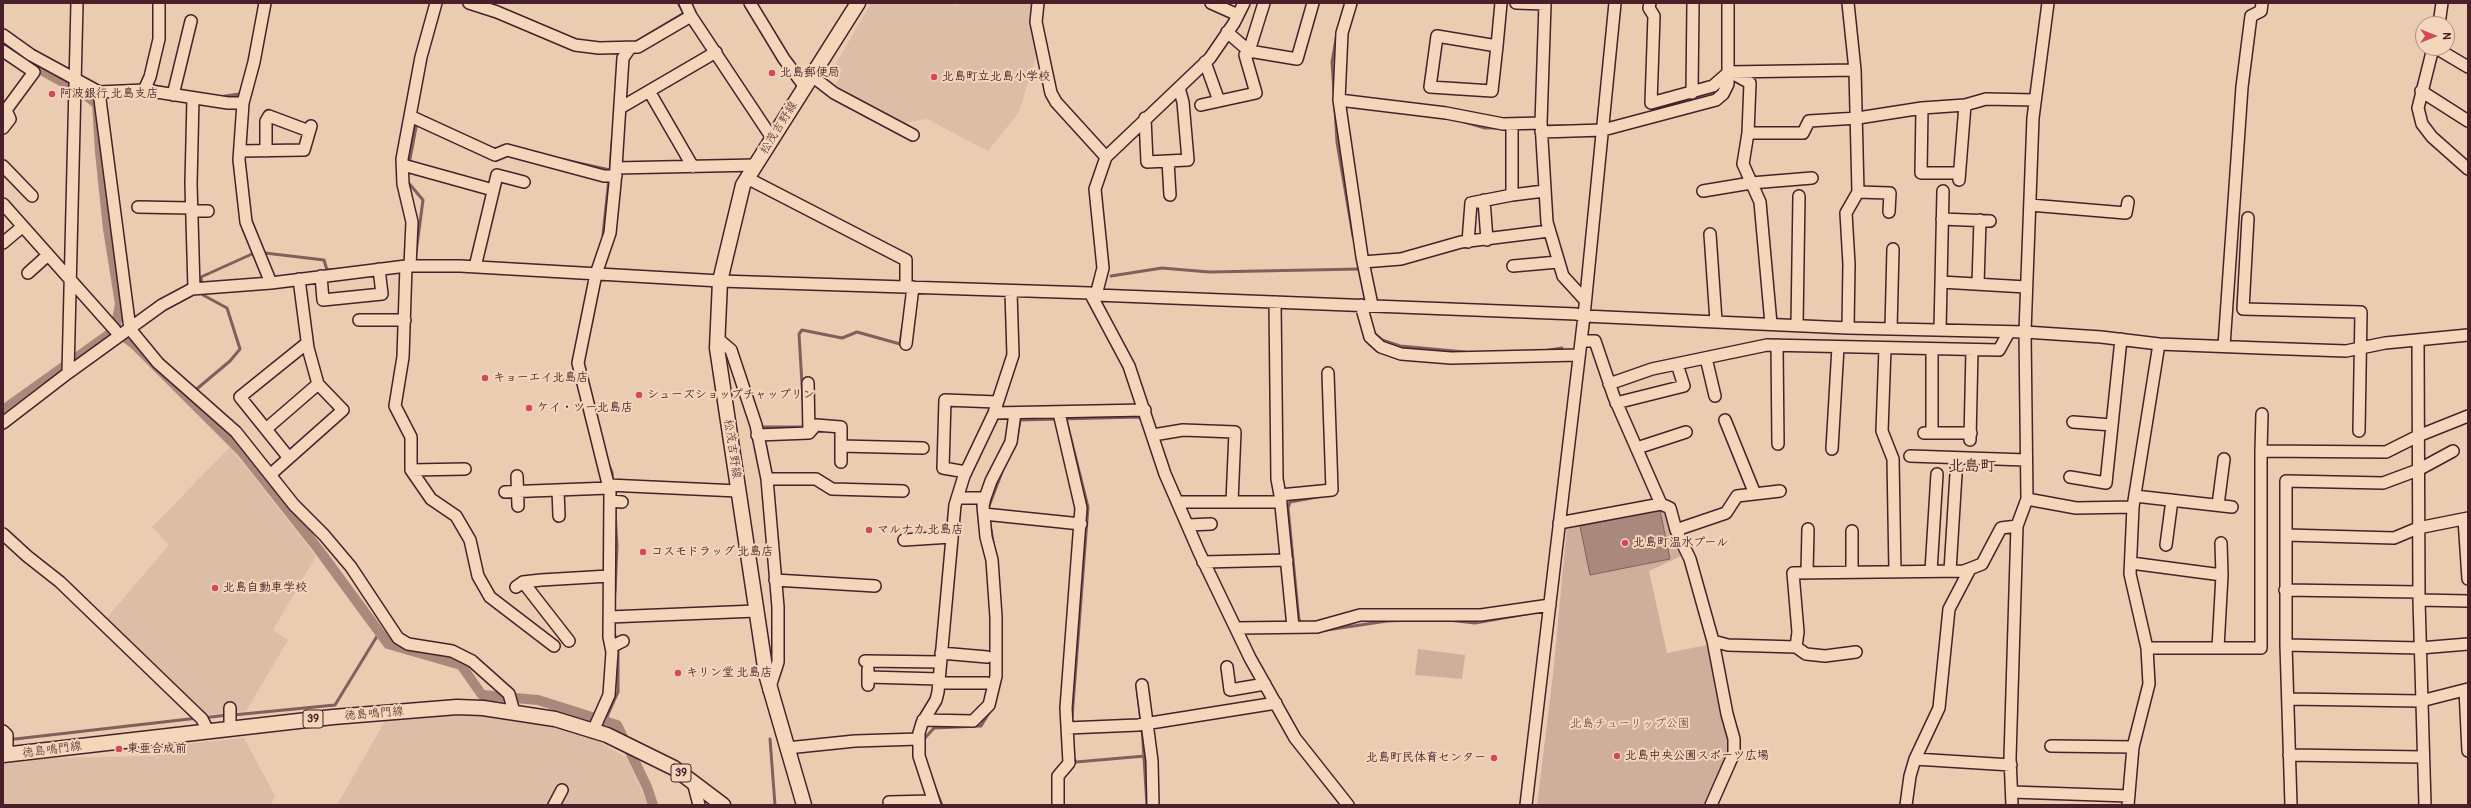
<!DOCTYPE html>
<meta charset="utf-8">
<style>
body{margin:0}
#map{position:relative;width:2471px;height:808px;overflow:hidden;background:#eaccb1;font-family:Pangolin,sans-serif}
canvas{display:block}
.frame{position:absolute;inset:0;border:4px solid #4a1f2b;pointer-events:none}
.north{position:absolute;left:2415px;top:16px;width:40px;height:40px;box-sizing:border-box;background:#f4d7ba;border:1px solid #b08d81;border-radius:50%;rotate:90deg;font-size:11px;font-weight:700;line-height:16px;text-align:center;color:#4a1f2b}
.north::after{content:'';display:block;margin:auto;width:14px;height:18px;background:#d1495b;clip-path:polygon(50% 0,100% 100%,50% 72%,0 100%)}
</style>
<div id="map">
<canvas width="2471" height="808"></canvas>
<div class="frame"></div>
<div class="north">N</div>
</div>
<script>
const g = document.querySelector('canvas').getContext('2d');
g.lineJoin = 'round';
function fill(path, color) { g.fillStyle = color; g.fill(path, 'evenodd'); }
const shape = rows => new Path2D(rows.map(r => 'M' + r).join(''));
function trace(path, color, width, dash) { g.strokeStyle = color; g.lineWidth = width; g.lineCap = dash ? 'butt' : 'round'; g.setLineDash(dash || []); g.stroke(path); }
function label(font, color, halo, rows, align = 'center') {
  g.font = font + ' Pangolin,"Klee One",sans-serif'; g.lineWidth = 4; g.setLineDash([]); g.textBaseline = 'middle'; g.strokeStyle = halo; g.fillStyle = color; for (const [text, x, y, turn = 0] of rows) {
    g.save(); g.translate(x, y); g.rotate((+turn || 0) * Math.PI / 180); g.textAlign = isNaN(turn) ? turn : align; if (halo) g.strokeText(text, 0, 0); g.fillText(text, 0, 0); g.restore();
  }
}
fill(shape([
 [871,3,950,3,956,6,958,3,1033,3,1031,34,1038,50,1019,112,988,151,927,119,899,124,836,85,841,70,835,65],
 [230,447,316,556,273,630,288,640,246,711,206,715,106,619,169,545,152,527],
 [470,714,548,724,589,736,627,758,648,805,337,805,386,719],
 [244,738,275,796,271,805,3,805,3,764,53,758,157,756,156,747]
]), '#dcbda6');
fill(shape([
 [1665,508,1681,556,1649,571,1667,653,1707,645,1730,746,1703,805,1537,805,1553,674,1567,526],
 [1418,649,1465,655,1462,679,1415,675]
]), '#cfaf9b');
const water = shape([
 [1660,510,1670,559,1590,575,1580,526,1660,510]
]);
fill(water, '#ab887c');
trace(water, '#845e5c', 1);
trace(shape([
 [632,44,684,13,678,3],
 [150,85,172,89],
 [1334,93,1332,62,1337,33],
 [219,97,239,94],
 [1335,109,1337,142,1353,236],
 [1461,121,1485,128,1499,128],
 [1544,126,1566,126],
 [565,160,610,170],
 [409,164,417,122],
 [610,172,612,142],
 [407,181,423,200,416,253],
 [603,235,609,178],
 [1111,276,1162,268,1209,272,1360,269],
 [1372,331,1382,340,1400,346,1465,352],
 [1543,351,1562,348],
 [186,398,230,361,240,349,227,308,203,295,201,277,252,254,265,253,324,260,327,270,341,269],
 [803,401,799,334,802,330,842,338,857,332,900,344,903,325],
 [1066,419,1088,507,1072,718],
 [764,427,804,427,804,425],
 [1016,442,1020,420,1140,417,1141,419],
 [607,461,612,472,613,483],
 [989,512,989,506,1002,472],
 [991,530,993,542],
 [615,592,617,546,615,512],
 [1448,620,1475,623,1531,613],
 [1303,625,1299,620,1298,611,1288,508,1290,502,1317,497],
 [1320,631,1387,621,1410,620],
 [1137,688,1141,721],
 [997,693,1000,679],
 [233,715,335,705,379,633],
 [203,718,227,715],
 [605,721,618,692,618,652,614,630],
 [1142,727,1147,805],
 [15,739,198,718],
 [770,739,775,805],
 [924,739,934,728,981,726,992,708],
 [1073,757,1076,762,1145,756],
 [935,788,942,805]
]), '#845e5c', 3);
trace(shape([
 [3,44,41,70,66,84],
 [115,330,134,344,241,451,319,550,388,644,461,665,482,695,538,700,617,725,647,787,653,805],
 [3,410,115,330,120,304,108,229,100,152,97,104,82,92]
]), '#ab887c', 10);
const minor = shape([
 [265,3,254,62,243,103,239,160,246,222,271,283],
 [469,3,497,12,575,45,599,48,638,47,691,16,772,138],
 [685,3,691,16],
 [750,3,784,59,805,87],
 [1038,3,1036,22,1051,93,1056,102,1106,157],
 [1211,3,1238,15],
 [1351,3,1342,33,1339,100,1362,257,1372,305],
 [1516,3,1545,4,1541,123,1547,222,1563,276,1584,299],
 [1650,3,1649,8,1654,16,1651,103,1713,86,1729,72,1855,70],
 [2439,24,2442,3],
 [1227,32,1249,51,1297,59,1313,3],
 [3,35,31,55,99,92,144,90,228,103,243,103],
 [1497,46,1437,36,1430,87,1492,91,1497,46,1501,3],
 [2433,48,2418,108,2422,124,2432,137,2468,169],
 [2436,48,2468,67],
 [3,51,34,72,6,110,10,119,3,128],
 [1205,62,1219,101],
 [1730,72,1750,83,1748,133,1743,164,1760,202,1771,324],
 [812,76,834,93,913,135],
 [144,90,150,77,159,39,159,3],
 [649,91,693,167],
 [2421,91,2468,121],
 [99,92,130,329,158,363,236,432,294,505,324,535,351,567,398,638,408,644,452,651,472,661,509,694,514,712],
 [1692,93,1693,3],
 [173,95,191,21],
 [193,98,191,184,194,289],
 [1339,100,1446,113,1503,124,1541,123],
 [1201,105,1256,93,1245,55,1249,51,1264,3],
 [620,108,716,52],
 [1922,108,1921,173,1959,173],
 [410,116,495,155,507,150,604,176,616,176],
 [1145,118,1147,162,1188,160,1183,102,1179,88],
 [1512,124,1512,195,1544,191],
 [1541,132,1603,130,1716,100,1723,94,1728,84,1728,3],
 [1748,133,1803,133,1809,121,1858,118,1922,108,1965,105,1986,99,2035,100],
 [240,151,304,150,311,126],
 [266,151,266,121,269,116,309,131],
 [1168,161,1170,195],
 [403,165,493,190],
 [3,166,32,196],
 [616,168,756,165],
 [747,178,906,260,906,287],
 [1959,180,1965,105],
 [1703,191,1751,183,1812,178],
 [1858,192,1890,193,1889,212],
 [1484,200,1487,240],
 [3,204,115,330],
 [2030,205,2126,213,2128,202],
 [138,207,191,208],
 [192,211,208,211],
 [2248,218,2243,309,2361,312,2359,431],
 [1942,219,1990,221],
 [1710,234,1716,321],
 [1468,242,1471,203,1512,195],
 [3,243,22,227],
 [1363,262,1401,259,1461,242,1549,231],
 [406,266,403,357,395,406,411,437,411,470,431,499,456,516,470,540,478,576,490,597,554,646],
 [410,266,412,222,403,184,402,159,421,57,436,3],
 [1513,266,1558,262],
 [475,267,497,175,524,182],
 [28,273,48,255],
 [321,276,323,300,382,294,379,269],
 [1941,282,2026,287],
 [1978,284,1980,220],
 [1090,293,1129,366,1165,474,1199,552,1250,658,1295,738,1348,805],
 [1096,295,1103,268,1095,189,1106,157,1210,58,1234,23,1244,3],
 [1275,302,1277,479,1280,495,1332,490,1328,373],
 [1361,305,1370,337,1381,347,1401,354,1451,358,1579,355],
 [359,320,405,320],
 [1797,325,1799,196],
 [1848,328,1849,264,1846,213,1858,192,1855,70,1848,3],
 [1891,329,1893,249],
 [1940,330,1943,191],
 [717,338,731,350,756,425,767,479,778,607,778,662,769,690],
 [1581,341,1595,341,1614,397,1661,504,1670,508,1676,530,1690,559,1713,641,1727,714,1734,739,1734,753,1711,805],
 [2418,341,2419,600,2425,805],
 [906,344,913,287],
 [1777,345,1778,444],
 [2224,346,2242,87,2251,16,2261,11,2262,3],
 [1885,348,1882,431,1893,459,1895,572],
 [1932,349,1932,433],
 [1706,358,1715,396],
 [68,373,162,305,192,289,271,283,406,266,460,266,720,281,1090,293,1096,295,1576,314,1584,316,1848,328,2025,332,2101,337,2159,344,2261,348,2346,351,2385,343,2468,335],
 [1609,384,1652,369,1767,345,1999,350,2009,332],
 [1616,403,1684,386,1677,364],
 [994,413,1145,410],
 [1725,420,1755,494],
 [2073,422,2112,425],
 [3,423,68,373,77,3],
 [266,429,318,384],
 [809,433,816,425,841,427,841,446,923,448],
 [1924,433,1971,433],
 [757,435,809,433,808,383],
 [1153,435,1183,430,1235,432,1232,502],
 [1970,440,1972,350],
 [841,446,841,462],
 [1637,448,1686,432],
 [1832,449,1838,347],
 [2261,451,2262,414],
 [1910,456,2026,460],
 [289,458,240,397,307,343],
 [411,470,465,469],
 [966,472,943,468,945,400,997,402],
 [271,474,343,410,318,384,308,348,299,279],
 [517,476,518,506],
 [2070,477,2106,483,2121,339],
 [767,479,816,479,832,489,903,491],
 [608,485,738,491],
 [558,490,559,516],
 [505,492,609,488],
 [1280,495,1293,627],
 [2135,496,2232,507],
 [957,498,985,498,991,481,1011,442,1015,413],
 [2027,499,2076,508,2133,507],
 [610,501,622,502],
 [1178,502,1281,502],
 [2218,505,2224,459],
 [984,514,1081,524],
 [2464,519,2468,579],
 [1559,523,1661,504],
 [1188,525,1211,524],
 [1676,530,1726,513,1737,496,1780,491],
 [3,534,27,556,60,582,202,719,208,731],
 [2286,535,2394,538,2418,528,2468,518],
 [904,540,951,537],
 [2166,545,2172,500],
 [1203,562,1287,560],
 [2131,563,2222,575],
 [1931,571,1937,474],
 [1950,571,1957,458],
 [1852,572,1852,531],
 [1807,573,1808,529],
 [775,580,875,586],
 [523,582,569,641],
 [516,587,523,582,541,580,609,576],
 [2285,590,2419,592],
 [2419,600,2468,601],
 [609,617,756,611],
 [1236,628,1317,627,1360,615,1481,615,1550,605],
 [1713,641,1728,645,1796,647,1798,632,1793,573,1964,571,1982,564,2001,528,2017,526],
 [2286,645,2420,648,2468,644],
 [611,647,623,641],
 [1796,647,1806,654,1825,656,1856,652],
 [2147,648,2261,648,2261,451,2386,452,2418,436,2468,416],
 [2218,648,2222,575,2221,543],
 [941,653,987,657],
 [865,661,940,662],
 [1227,667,1230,690,1265,684],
 [868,677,939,679],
 [939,683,987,683],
 [868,685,868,669],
 [1142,685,1152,761,1153,805],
 [2465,690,2468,751],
 [2289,699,2421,701,2468,689],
 [230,708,230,729],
 [923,720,973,721,989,705,996,676,996,617,992,560,986,537,983,506,985,498],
 [1067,728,1138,725,1276,703],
 [3,731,7,735,7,755],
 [593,731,609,695,612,652,609,637,610,492,578,363,596,274,610,233,615,183,623,58,630,48],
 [2051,746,2133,747],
 [787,748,855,741,919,739],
 [2289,755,2423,757],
 [1915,759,2011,765],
 [693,782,699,805],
 [2012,792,2129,796],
 [889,802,932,801],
 [554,805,562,790],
 [935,805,919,756,919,733,922,723,936,700,938,692,955,505,964,476,994,413,1013,355,1011,292],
 [1058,805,1058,776,1069,763,1066,708,1081,508,1059,413],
 [1526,805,1584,316,1615,3],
 [1906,805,1910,776,1915,759,1939,708,1949,609,1970,569],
 [2012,805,2010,758,2017,526,2027,499,2025,332,2033,118,2048,3],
 [2128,805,2133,747,2149,684,2147,648,2130,574,2133,507,2159,344],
 [2291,805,2286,645,2286,481,2383,483,2418,470,2453,451]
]);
const major = shape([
 [3,755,333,717,457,707,483,708,555,719,607,735,674,768,723,805],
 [804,805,766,674,717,348,720,281,743,185,858,3]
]);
trace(minor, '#4a1f2b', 14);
trace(major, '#4a1f2b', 17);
trace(minor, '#f4d7ba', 11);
trace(major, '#f4d7ba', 14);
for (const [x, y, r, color] of [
 [772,73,4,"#d1495b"],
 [934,77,4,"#d1495b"],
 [52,94,4,"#d1495b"],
 [485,378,4,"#d1495b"],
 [639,395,4,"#d1495b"],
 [529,408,4,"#d1495b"],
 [869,530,4,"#d1495b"],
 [1625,543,4,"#d1495b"],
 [643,552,4,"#d1495b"],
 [215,588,4,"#d1495b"],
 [678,673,4,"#d1495b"],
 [119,749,4,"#d1495b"],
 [1617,756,4,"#d1495b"],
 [1494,758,4,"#d1495b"]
]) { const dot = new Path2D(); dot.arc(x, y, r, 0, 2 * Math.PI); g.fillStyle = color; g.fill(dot); trace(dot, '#f4d7ba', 1.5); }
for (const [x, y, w] of [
 [313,719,20],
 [681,773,20]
]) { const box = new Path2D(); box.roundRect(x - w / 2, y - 9, w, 18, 3); g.fillStyle = '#f4d7ba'; g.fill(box); trace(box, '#4a1f2b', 1); }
label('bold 11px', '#4a1f2b', null, [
 ["39",313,719],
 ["39",681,773]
]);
label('bold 12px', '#4a1f2b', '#f4d7ba', [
 ["北島郵便局",780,73],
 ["北島町立北島小学校",942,77],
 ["阿波銀行 北島支店",60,94],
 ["キョーエイ北島店",493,378],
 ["シューズショップチャップリン",647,395],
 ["ケイ・ツー北島店",537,408],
 ["マルナカ 北島店",877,530],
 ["北島町温水プール",1633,543],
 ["コスモドラッグ 北島店",651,552],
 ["北島自動車学校",223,588],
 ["キリン堂 北島店",686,673],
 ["東亜合成前",127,749],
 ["北島中央公園スポーツ広場",1625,756],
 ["北島町民体育センター",1486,758,"right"]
], 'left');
label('12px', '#4a1f2b', '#f4d7ba', [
 ["松茂吉野線",779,128,-58],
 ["松茂吉野線",732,449,81],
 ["徳島鳴門線",374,714,-5],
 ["徳島鳴門線",52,750,-7]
]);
label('12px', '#653c41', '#f4d7ba', [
 ["北島チューリップ公園",1630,724]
]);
label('bold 16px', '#4a1f2b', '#f4d7ba', [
 ["北島町",1972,467]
]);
</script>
